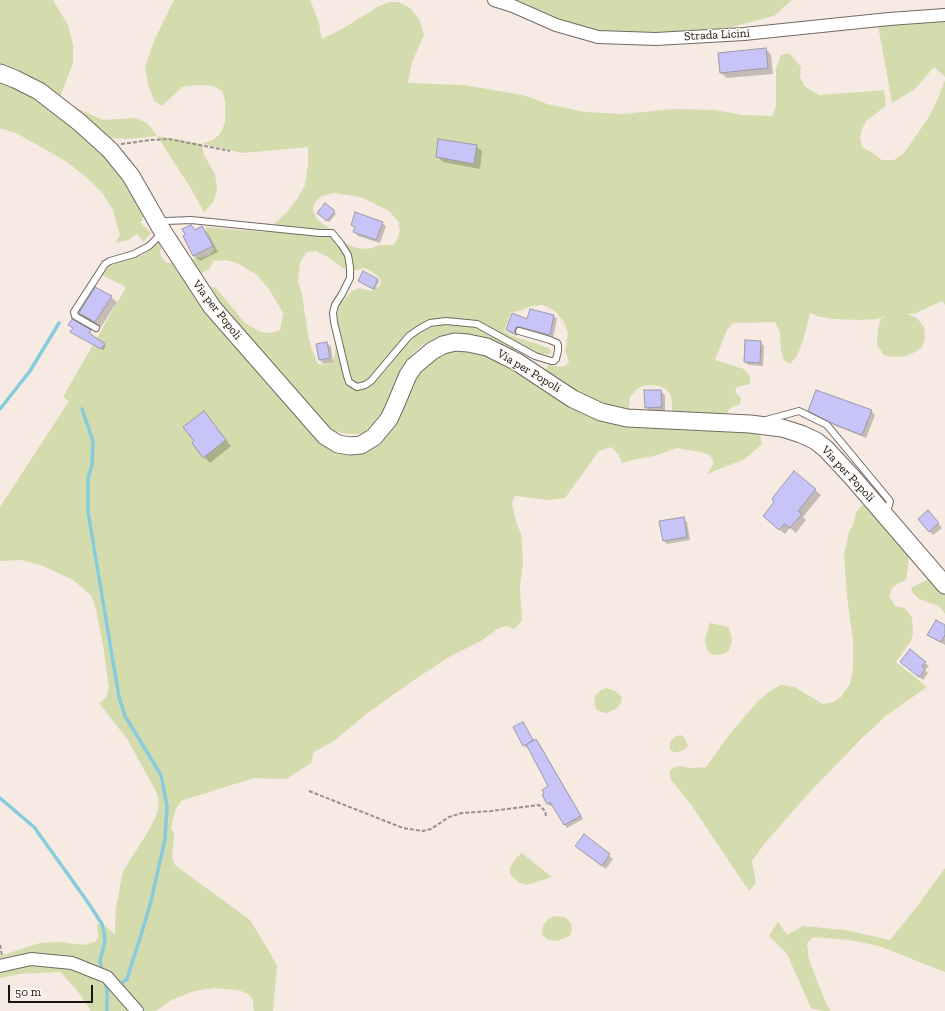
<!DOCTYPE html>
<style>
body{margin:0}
#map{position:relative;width:945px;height:1011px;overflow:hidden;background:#f6eae2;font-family:"Zilla Slab",serif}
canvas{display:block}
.scale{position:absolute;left:8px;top:985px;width:85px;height:18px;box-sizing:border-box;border:2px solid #181411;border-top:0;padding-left:5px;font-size:12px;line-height:14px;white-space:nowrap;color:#181411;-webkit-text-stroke:3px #fef9f5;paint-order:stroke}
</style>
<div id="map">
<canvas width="945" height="1011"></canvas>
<div class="scale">50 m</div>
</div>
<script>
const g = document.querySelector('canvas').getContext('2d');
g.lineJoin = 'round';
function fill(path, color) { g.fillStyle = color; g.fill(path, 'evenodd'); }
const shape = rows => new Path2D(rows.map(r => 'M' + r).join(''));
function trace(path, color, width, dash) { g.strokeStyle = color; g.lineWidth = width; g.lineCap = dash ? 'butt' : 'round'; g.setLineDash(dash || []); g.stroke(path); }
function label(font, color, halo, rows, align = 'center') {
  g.font = font + ' "Zilla Slab",serif'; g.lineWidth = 3; g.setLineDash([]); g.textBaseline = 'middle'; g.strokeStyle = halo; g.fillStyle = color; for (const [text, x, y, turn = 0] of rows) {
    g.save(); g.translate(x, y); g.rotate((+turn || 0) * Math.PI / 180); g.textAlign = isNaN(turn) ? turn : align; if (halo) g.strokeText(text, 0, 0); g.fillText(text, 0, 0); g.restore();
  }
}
fill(shape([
 [0,0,53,0,68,25,73,45,73,63,59,100,103,120,135,118,147,123,157,136,201,144,213,140,220,134,225,123,225,100,222,91,214,86,201,85,182,87,162,106,154,101,148,84,145,67,154,41,174,0,310,0,319,23,322,39,342,29,379,6,391,2,399,2,410,8,419,19,424,35,412,62,408,83,464,85,511,93,526,96,547,104,585,112,624,114,674,109,714,110,743,115,772,116,776,106,776,69,781,55,789,53,801,67,800,77,804,86,819,95,884,90,886,106,867,120,862,129,860,138,862,147,873,153,882,160,894,160,904,153,929,117,939,96,945,80,945,305,942,301,916,313,907,314,917,318,924,327,925,338,922,347,913,353,906,356,895,357,886,356,883,354,877,345,878,328,881,319,886,316,877,319,859,320,833,319,820,317,810,313,803,341,797,356,790,364,784,360,781,350,780,332,775,322,733,323,727,330,715,360,744,369,750,376,750,384,737,387,735,392,741,398,740,404,730,408,726,415,672,413,672,400,670,394,666,389,659,386,647,385,638,388,630,397,629,410,591,401,546,374,546,369,549,365,563,367,566,365,569,362,565,351,568,333,564,322,555,311,543,305,532,306,519,311,511,312,504,331,512,336,549,348,551,351,550,354,539,354,531,351,510,350,440,337,422,345,412,354,400,372,387,406,372,425,362,434,347,434,335,431,320,422,199,283,216,288,245,323,261,332,272,333,280,330,283,313,269,289,257,275,237,263,225,260,214,261,209,269,200,274,190,262,194,258,203,257,210,255,214,248,205,227,265,232,286,213,297,199,305,185,308,164,308,147,243,153,202,144,204,155,215,174,217,188,214,201,204,212,190,187,157,136,128,139,108,138,59,100,32,78,0,66],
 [333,193,361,197,389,211,398,221,400,231,396,242,393,245,379,245,372,248,363,249,353,247,344,243,333,231,323,224,316,218,313,209,315,202,322,196],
 [316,251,328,257,343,268,353,271,364,268,371,271,379,277,381,281,380,286,371,291,359,288,354,290,348,295,339,305,332,316,333,336,336,345,334,358,330,363,324,365,318,364,311,347,308,335,302,294,298,281,300,263,306,252],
 [514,0,792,0,774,16,717,31,597,34,561,21],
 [945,21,945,77,934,67,915,89,892,103,878,25],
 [0,76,18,84,109,156,144,213,141,223,151,233,143,242,137,234,128,240,115,243,120,235,113,210,103,194,85,176,64,160,16,133,3,129,0,129],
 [161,240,164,245,160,250,161,257,167,263,175,263,194,295,275,386,304,424,369,446,406,386,440,351,480,348,572,403,759,431,762,444,745,459,707,474,714,463,710,455,700,452,677,448,654,456,637,459,622,463,618,454,611,447,599,451,565,498,548,500,515,496,512,503,516,522,521,534,523,561,520,587,522,621,514,629,507,626,499,628,481,641,449,657,411,682,369,712,334,741,314,752,311,763,286,779,254,778,181,801,175,811,171,828,174,834,172,858,175,865,187,874,250,920,269,951,277,966,273,1011,254,1011,253,1000,248,994,238,990,214,988,195,991,173,999,156,1011,144,1011,121,984,96,967,0,961,0,956,40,943,59,942,84,945,95,942,98,937,97,924,104,925,115,935,116,908,123,871,148,832,156,816,159,805,157,793,127,739,99,703,106,698,109,688,103,645,95,605,91,595,73,580,41,565,21,560,0,561,0,507,69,401,63,397,126,287,102,275,107,268,112,265,145,254],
 [870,504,909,551,908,567,906,580,899,583,892,588,889,596,895,606,904,608,912,617,913,634,911,641,896,662,927,687,887,715,863,737,808,794,765,843,752,861,756,883,749,891,692,806,670,778,670,771,675,767,681,766,689,768,706,767,729,735,758,701,769,692,781,685,794,687,823,704,834,702,841,697,850,684,853,669,853,640,847,597,844,554,849,532,853,524,856,513,861,506],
 [930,578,945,593,945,614,939,606,919,599,913,593,911,588],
 [710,623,728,627,731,634,732,641,729,651,721,655,711,654,707,650,705,641,706,635],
 [607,688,615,691,622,697,621,703,617,708,607,713,601,712,596,709,594,701,595,696,601,690],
 [681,735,685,738,688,745,685,749,679,752,674,752,670,749,670,742,676,736],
 [522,853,552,877,527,885,518,882,510,874,510,868,516,858],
 [945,868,945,972,879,946,849,940,813,937,807,944,809,960,826,1003,831,1011,822,1011,811,1008,787,954,769,936,778,921,787,935,803,926,845,930,890,940,915,909],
 [554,916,565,917,571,923,572,930,570,936,557,941,549,940,542,935,543,926,548,919],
 [29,964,69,968,98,978,109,985,130,1011,90,1011,89,1008,76,989,60,972,19,974,0,978,0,969]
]), '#d4dcad');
fill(shape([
 [766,49,771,55,773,74,727,78,721,73],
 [476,146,482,151,480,169,443,162,437,156],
 [325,204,336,214,329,222,318,213],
 [382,223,386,226,380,243,358,236,355,232,356,229,352,225],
 [191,226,195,230,202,227,208,233,218,252,200,261,194,256,184,236],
 [378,280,379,281,375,290,359,281],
 [111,297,117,302,101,327,86,319,80,313],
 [554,316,557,319,553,338,524,329,519,330,517,336,510,333,507,330,528,321],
 [90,331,91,332,90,335,106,346,103,350,73,333],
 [760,342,764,346,763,366,748,365,745,361],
 [327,343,331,347,333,362,324,364,320,360],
 [661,391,665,395,665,411,650,411,646,407],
 [810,410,871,411,875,415,866,438,836,426,813,414],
 [204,412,231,446,210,463,204,457,195,441],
 [794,472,821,495,803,517,806,520,796,533,790,528,785,534,769,521,775,502],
 [932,515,942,528,933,535,919,519],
 [683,518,687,522,690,540,667,544,663,540],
 [945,626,945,645,932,638,929,635],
 [925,663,929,666,925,670,928,673,923,680,905,665],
 [523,723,534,741,536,740,539,743,583,819,567,828,553,805,550,806,547,803,545,794,549,787,528,747,527,748,524,745,515,727],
 [584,836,613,859,606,869,580,849]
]), '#0003');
trace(shape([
 [0,409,30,371,59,323],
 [82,409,93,441,92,465,88,478,88,512,119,697,125,716,161,775,167,806,165,839,151,901,145,922,127,979,123,982],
 [0,798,34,827,87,901,102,924,104,933,105,942,100,960,101,967],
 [105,982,107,990,107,1011]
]), '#88cbde', 3.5);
const building = shape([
 [766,48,768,68,720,73,718,53,766,48],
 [438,139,477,145,474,164,436,157,438,139],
 [325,203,335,211,327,221,317,213,325,203],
 [355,212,383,222,376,240,353,232,355,227,351,225,355,212],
 [191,225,195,230,202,226,213,246,193,256,183,236,185,234,182,229,191,225],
 [363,271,378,279,373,289,358,281,363,271],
 [95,287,112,296,95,322,79,313,95,287],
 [530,309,554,315,550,335,520,327,516,327,514,333,506,330,512,313,527,319,530,309],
 [72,319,91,330,89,333,105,344,101,349,70,332,73,328,68,325,72,319],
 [745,340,761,341,760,363,744,362,745,340],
 [327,342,330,358,319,360,316,344,327,342],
 [644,390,661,390,662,407,645,408,644,390],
 [816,390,872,410,862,435,831,423,808,411,816,390],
 [204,411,226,440,203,458,192,443,194,441,183,427,204,411],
 [794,471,816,489,798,511,802,514,790,528,784,524,779,530,763,516,774,502,772,500,774,496,794,471],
 [928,510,939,523,929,532,918,519,928,510],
 [684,517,687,537,663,541,659,521,684,517],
 [936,620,945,625,945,635,941,642,927,635,936,620],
 [910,649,926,662,922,666,925,669,919,677,900,662,910,649],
 [523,722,533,740,527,744,536,739,581,816,564,825,550,802,547,804,542,795,544,794,542,790,548,786,526,744,523,746,513,727,523,722],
 [584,834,610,854,602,866,575,846,584,834]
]);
fill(building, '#c8c4f8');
trace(building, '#9b9aa6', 1);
const service = shape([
 [159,223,166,221,191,220,320,233,332,233,341,244,348,255,350,267,350,278,342,294,335,305,333,313,334,322,347,376,349,382,357,387,365,385,371,381,409,336,419,329,430,323,446,321,477,324,535,356,551,361,554,361,556,359,558,351,558,345,557,343,550,340,519,331],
 [96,328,75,316,74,312,105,264,110,261,134,254,149,246,162,233],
 [766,420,799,411,827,425,890,501,887,513]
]);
const minor = shape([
 [494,0,513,6,556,25,598,37,656,39,744,34,889,19,945,15],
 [0,966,31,959,72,963,107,977,137,1011]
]);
const secondary = shape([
 [0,73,15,79,39,91,79,122,110,150,131,176,163,232,212,307,325,436,338,444,350,446,361,445,374,437,389,419,395,406,408,375,414,366,432,351,443,345,455,342,468,343,487,347,517,362,573,399,601,412,627,418,750,424,782,428,801,434,816,441,826,449,852,477,945,585]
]);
trace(service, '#736962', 8);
trace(minor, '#736962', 14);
trace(secondary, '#736962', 19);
trace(shape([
 [121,144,151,140,169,139,230,151],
 [309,791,403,828,423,831,431,829,449,817,462,813,492,811,539,805,545,811,546,816],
 [0,945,2,955]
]), '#99908a', 2, [4, 2]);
trace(service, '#fff', 6);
trace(minor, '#fff', 12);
trace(secondary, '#fff', 17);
label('12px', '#181411', '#fef9f5', [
 ["Strada Licini",717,35,-3],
 ["Via per Popoli",217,310,52],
 ["Via per Popoli",529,371,31],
 ["Via per Popoli",848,474,47]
]);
</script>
